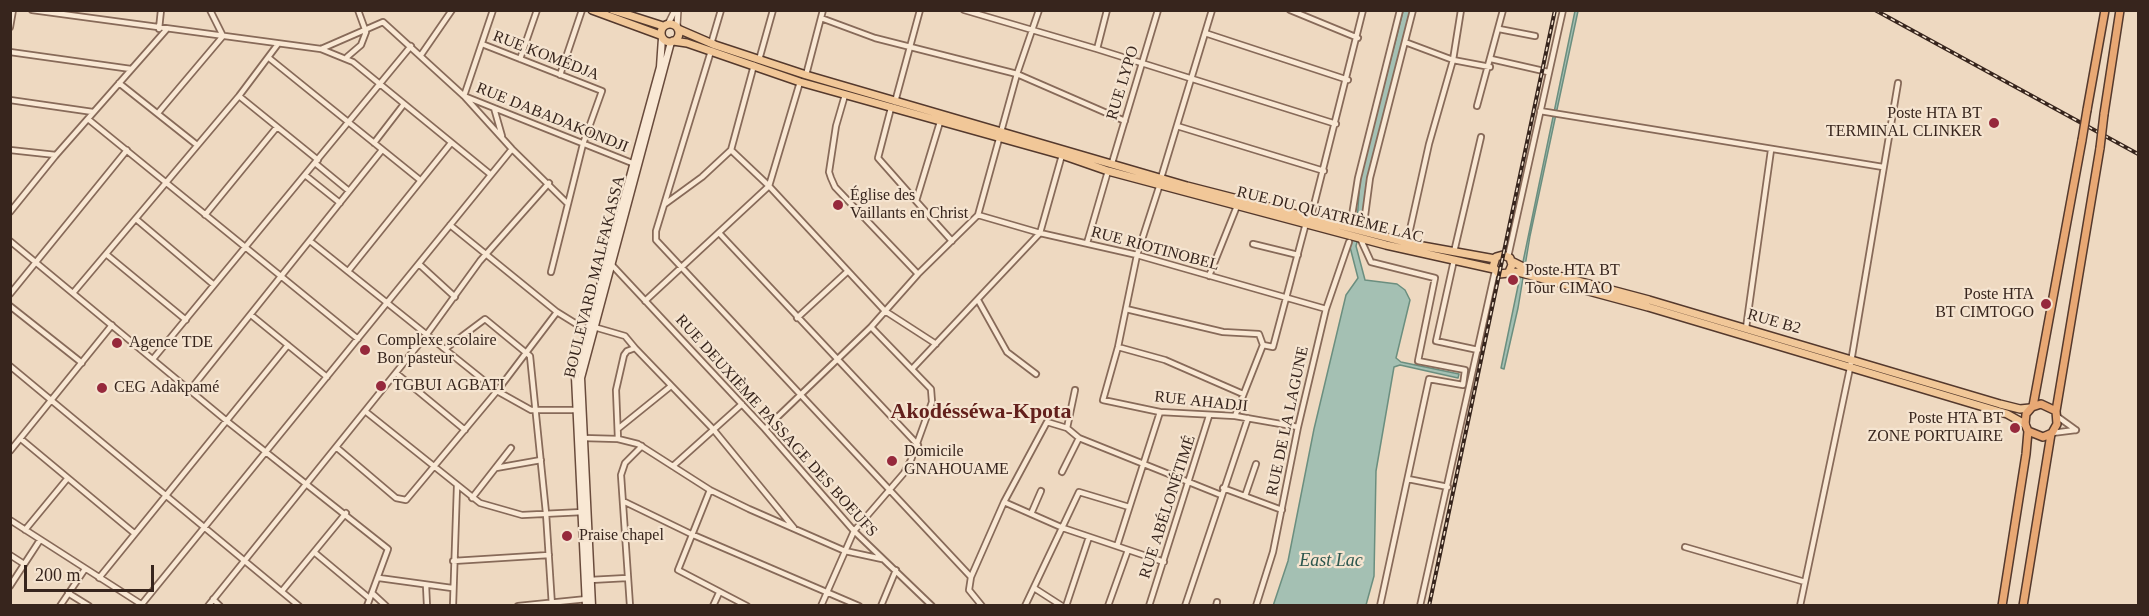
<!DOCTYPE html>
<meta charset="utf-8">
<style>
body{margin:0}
#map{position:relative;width:2149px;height:616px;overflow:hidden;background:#eed9c1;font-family:"Times New Roman",serif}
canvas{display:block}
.frame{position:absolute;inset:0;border:12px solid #37251d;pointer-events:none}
.scale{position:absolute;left:24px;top:565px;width:130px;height:27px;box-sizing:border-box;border:3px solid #37251d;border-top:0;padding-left:8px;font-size:18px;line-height:21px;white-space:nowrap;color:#37251d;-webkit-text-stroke:4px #f5e4d0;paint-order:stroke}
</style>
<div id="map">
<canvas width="2149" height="616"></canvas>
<div class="frame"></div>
<div class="scale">200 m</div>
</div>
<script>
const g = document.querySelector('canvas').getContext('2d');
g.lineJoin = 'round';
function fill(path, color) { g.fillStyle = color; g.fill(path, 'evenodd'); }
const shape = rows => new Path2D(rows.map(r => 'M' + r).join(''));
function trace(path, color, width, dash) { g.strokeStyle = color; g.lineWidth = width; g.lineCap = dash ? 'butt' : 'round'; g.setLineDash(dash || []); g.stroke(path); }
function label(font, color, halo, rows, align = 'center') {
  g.font = font + ' "Times New Roman",serif'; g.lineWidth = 4.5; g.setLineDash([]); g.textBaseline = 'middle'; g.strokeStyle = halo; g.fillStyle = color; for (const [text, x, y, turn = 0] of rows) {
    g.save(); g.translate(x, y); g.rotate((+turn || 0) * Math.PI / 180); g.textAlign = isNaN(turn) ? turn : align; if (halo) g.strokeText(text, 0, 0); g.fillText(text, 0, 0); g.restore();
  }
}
const water = shape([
 [1403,11,1410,11,1367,180,1362,223,1356,246,1365,280,1397,284,1405,290,1410,300,1396,358,1401,362,1459,374,1458,378,1400,365,1394,367,1376,471,1374,576,1366,605,1273,606,1288,561,1314,429,1346,295,1358,278,1350,247,1357,222,1360,179,1403,11],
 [1575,11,1578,11,1530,236,1518,308,1504,369,1501,368,1575,11]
]);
fill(water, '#a4c0b3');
trace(water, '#6b8e7f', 1.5);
const minor = shape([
 [32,10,321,49,383,22,464,96,512,149,567,203],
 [964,10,1097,49,1336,124],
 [1290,10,1358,38],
 [821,18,875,38,1017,74,1125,121],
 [10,27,13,10],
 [159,29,161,10],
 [1499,29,1535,36],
 [1205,33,1348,80],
 [1405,42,1453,60,1490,67],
 [482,44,602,91,583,144,551,272],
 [711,44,721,10],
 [321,49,353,62,490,174],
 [1097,49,1107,10],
 [711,51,656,231,656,240,971,577],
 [10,52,131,69],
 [421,55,452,10],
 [347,57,361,45,366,32,358,10],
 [269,58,420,180],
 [520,59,537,10],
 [1491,59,1548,72],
 [759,60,773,10],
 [560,75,582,10],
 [806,75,823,10],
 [119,83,197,145],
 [845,95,836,126,829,172,831,178,835,187,918,274],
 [239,96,318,160],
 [464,96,632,163],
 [464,96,493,10],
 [10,100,93,112],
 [895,102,920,10],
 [1477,106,1503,10],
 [494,108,502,136],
 [891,108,878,158,916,201],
 [1540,111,1883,167],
 [158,113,223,36,210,10],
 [88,119,358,339],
 [940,122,916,201,952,241],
 [1177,126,1324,171],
 [374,143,404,104],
 [10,150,56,155],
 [731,150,754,65],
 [315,163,349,191],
 [1112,163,1158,10],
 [305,175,340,203],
 [1161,178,1212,10],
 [1160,184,1137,255,1118,347,1103,400,1160,412,1235,416,1298,427],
 [665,204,702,177,731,150,769,186,885,311,936,344],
 [10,212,56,155,166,30],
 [205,215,277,127],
 [978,215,1040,233,1137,255,1326,309],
 [1311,217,1363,10],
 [136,219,214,285],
 [450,225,557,312,586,330],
 [1350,228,1358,178,1400,10],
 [1363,231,1370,178,1413,10],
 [720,234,918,445],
 [1360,238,1371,262,1435,278,1418,361,1465,370,1463,385,1429,379,1380,606],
 [10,241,228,422,388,549,367,606],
 [310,241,497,391,531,410,578,410],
 [1087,243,1108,171],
 [1407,243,1429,144,1453,60,1461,10],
 [1253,244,1298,255],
 [1454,252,1481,137],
 [106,254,186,320],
 [1508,257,1563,10],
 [1454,260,1436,341,1478,350],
 [419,264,455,297],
 [611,264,765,429,854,531,932,606],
 [349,270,451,143],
 [1209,276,1237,206],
 [73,293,239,96,278,44],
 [10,294,127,150],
 [978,300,1007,352,1036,374],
 [645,301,769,186,800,82],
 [10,306,82,363],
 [1126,309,1223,332,1259,334,1263,345,1273,347,1306,223],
 [251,315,327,377],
 [797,318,848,271],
 [594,327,625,336,635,348],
 [1746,328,1771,150],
 [1118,347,1165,360,1243,394],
 [445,349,485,319,530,356,546,513,552,606],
 [153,359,411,46],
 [10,366,299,606],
 [912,369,1040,233,1062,155],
 [396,373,465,430],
 [190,390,382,150],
 [365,411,480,503,522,515,583,512],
 [1235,416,1263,345],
 [2058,417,2076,430],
 [619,428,671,386],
 [1067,428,1075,390],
 [765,429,871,327,918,274,978,215,1017,74,1039,10],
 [2052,433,2076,430],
 [583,438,618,439,638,444,710,490,749,509,845,551,882,559],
 [21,439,134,533],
 [618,439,616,390,624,355,627,351,635,348,713,429,794,528],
 [336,447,396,498,406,500,497,391,557,312],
 [10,451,112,325],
 [673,466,742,404],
 [496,468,541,460],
 [1062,472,1079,438],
 [1408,479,1448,487],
 [1223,488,1282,510],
 [710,490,678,570,747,606],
 [1245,496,1256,464],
 [472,498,511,448],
 [625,502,691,534,859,606],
 [1004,502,1063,528,1164,562],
 [1031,514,1041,491],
 [10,520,144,606],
 [25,530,67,479],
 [1117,546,1160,412],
 [1685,547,1805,582],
 [314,552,369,598],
 [10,555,24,564],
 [453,561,549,555],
 [99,578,288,345],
 [379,578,452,588],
 [590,580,627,578],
 [426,585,427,606],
 [10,586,40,540],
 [1034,588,1062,606],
 [282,591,346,513],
 [68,593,89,606],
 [372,593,386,606],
 [213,599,220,606],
 [142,604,512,149],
 [60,606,85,569],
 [208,606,427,334,480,261,549,183],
 [453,606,457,486],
 [518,606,587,599],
 [630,606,621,475,625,463,642,446],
 [713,606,719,593],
 [821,606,854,531,904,473,911,460,932,402,931,389,871,327],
 [881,606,896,570],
 [982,606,969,590,971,577,1004,502,1047,422,1067,428,1079,438,1221,495],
 [1025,606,1079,492,1129,507],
 [1066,606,1089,537],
 [1108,606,1128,550],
 [1149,606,1209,416],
 [1185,606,1248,418],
 [1216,606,1217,602],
 [1256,606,1273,552,1298,427,1326,309,1349,242],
 [1420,606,1495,271],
 [1800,606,1850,368,1898,83]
]);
const tertiary = shape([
 [668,24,675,10],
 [677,27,678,10]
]);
const secondary = shape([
 [586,606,575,377,660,67,662,38],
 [592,606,581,378,671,42]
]);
const primary = shape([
 [592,10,660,35],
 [613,10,663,26],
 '661 33a9 9 0 1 1 18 0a9 9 0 1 1-18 0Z',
 [678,29,715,45,806,75,1187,186,1417,245,1495,259],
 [673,41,687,43,800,82,1062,155,1108,171,1386,245,1494,269],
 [1511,261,1521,266,1649,300,2000,404,2020,409,2030,408],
 [1509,272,1512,265,1510,258,1503,255,1496,257,1493,267,1499,274,1518,272,1648,307,2007,414,2025,424]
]);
const trunk = shape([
 [2087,110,2105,10],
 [2104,114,2120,10],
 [2033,406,2082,140],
 [2028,431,2043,437,2052,433,2057,424,2056,411,2100,148],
 [2002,606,2026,454,2028,431,2025,424,2026,414,2032,407,2041,404,2056,411],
 [2023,606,2051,434]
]);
trace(minor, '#876a59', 8);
trace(tertiary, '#876a59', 8);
trace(secondary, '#694b3c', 9);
trace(primary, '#54392d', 10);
trace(trunk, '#54392d', 10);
trace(minor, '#f9e8d4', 4.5);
trace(tertiary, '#f9e8d4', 5);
trace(secondary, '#f9e8d4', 6);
trace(primary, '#f1c798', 7);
trace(trunk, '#e8a874', 7);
const rail = shape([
 [1875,10,2138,154],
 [1429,606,1555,10]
]);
trace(rail, '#37251d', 4);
trace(rail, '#f5e4d0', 1.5, [4.5]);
const trunkBridge = shape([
 [2082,140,2087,110],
 [2100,148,2104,114]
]);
trace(trunkBridge, '#54392d', 10, []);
trace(trunkBridge, '#e8a874', 7);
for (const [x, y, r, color] of [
 [1994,123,6,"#96293c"],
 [838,205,6,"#96293c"],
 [1513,280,6,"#96293c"],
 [2046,304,6,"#96293c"],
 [117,343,6,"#96293c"],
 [365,350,6,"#96293c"],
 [381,386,6,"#96293c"],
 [102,388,6,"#96293c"],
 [2015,428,6,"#96293c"],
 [892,461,6,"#96293c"],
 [567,536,6,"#96293c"]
]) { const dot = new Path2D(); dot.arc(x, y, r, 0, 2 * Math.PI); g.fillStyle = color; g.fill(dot); trace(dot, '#f5e4d0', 2); }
label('16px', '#37251d', '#f5e4d0', [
 ["RUE KOMÉDJA",546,56,21],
 ["RUE LYPO",1123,83,-73],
 ["RUE DABADAKONDJI",552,118,22],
 ["RUE DU QUATRIÈME LAC",1330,215,14],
 ["RUE RIOTINOBEL",1155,249,15],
 ["BOULEVARD MALFAKASSA",595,277,-76],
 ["RUE B2",1774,322,16],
 ["RUE AHADJI",1201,402,6],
 ["RUE DE LA LAGUNE",1288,421,-78],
 ["RUE DEUXIÈME PASSAGE DES BOEUFS",776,426,48],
 ["RUE ABÉLONÉTIMÉ",1168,507,-72]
]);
label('16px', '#37251d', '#f5e4d0', [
 ["Poste HTA BT",1982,114,"right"],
 ["TERMINAL CLINKER",1982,132,"right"],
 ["Église des",850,196],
 ["Vaillants en Christ",850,214],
 ["Poste HTA BT",1525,271],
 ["Tour CIMAO",1525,289],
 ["Poste HTA",2034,295,"right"],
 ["BT CIMTOGO",2034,313,"right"],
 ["Complexe scolaire",377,341],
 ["Bon pasteur",377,359],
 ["Agence TDE",129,343],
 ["TGBUI AGBATI",393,386],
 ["CEG Adakpamé",114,388],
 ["Poste HTA BT",2003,419,"right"],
 ["ZONE PORTUAIRE",2003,437,"right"],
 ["Domicile",904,452],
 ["GNAHOUAME",904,470],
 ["Praise chapel",579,536]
], 'left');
label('italic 18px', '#2c564d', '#f5e4d0', [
 ["East Lac",1331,561]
]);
label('bold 22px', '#63201c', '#f5e4d0', [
 ["Akodésséwa-Kpota",981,412]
]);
</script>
